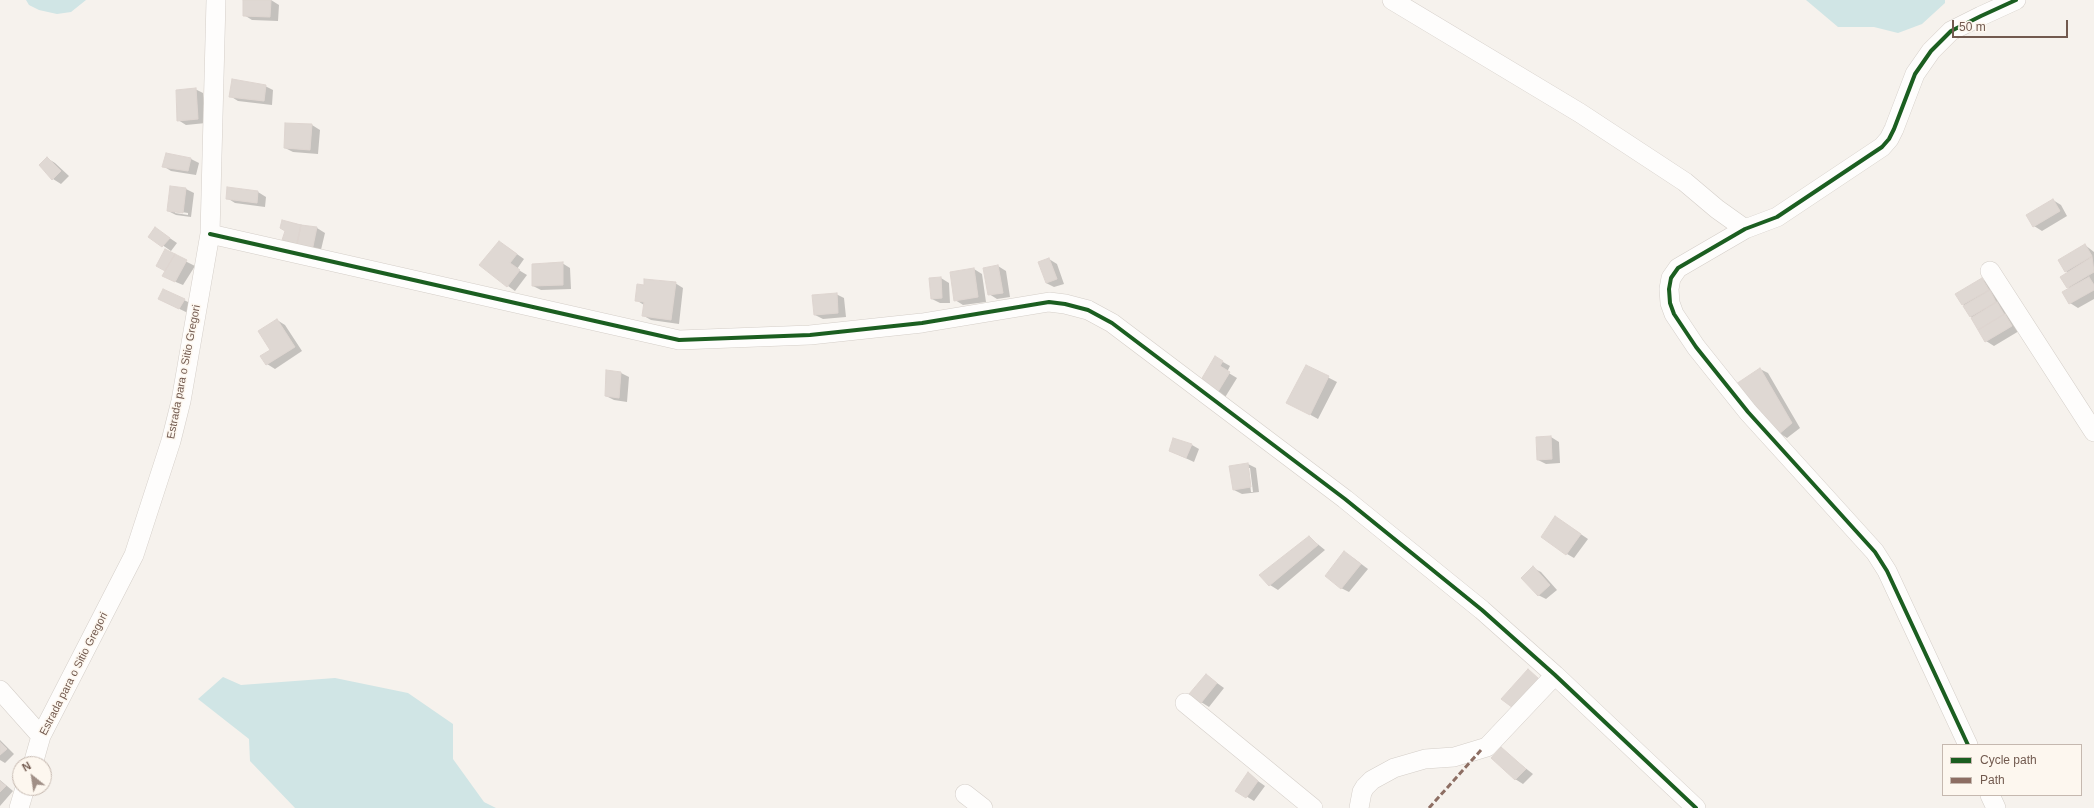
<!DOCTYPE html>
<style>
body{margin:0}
#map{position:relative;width:2094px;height:808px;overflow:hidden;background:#f6f2ed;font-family:Helvetica,sans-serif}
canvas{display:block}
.legend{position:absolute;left:1942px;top:744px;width:140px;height:52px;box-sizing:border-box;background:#fdf7ef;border:1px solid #c5b8af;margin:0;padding:5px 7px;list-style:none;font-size:12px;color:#725a4f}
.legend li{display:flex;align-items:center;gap:8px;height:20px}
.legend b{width:20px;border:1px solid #c5b8af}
.north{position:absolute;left:12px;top:756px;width:40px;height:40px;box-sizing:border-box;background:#fdf7ef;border:1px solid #c5b8af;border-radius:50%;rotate:330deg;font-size:11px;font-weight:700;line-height:16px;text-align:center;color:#725a4f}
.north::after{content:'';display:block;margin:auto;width:14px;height:18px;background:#a08f86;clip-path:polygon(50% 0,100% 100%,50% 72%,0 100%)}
.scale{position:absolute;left:1952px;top:20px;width:116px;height:18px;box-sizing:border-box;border:2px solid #725a4f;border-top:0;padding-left:5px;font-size:12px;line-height:14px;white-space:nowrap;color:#725a4f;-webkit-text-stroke:3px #fdf7ef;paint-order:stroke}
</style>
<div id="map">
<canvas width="2094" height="808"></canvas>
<ul class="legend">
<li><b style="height:5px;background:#1b5e20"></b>Cycle path</li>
<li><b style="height:5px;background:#8d6e63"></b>Path</li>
</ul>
<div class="north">N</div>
<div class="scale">50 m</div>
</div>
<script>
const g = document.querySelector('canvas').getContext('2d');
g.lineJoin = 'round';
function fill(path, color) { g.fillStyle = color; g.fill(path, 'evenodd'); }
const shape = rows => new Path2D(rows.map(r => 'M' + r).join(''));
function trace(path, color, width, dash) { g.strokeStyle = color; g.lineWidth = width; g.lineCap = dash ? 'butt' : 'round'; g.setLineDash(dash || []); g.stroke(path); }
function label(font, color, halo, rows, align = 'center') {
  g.font = font + ' Helvetica,sans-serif'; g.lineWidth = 3; g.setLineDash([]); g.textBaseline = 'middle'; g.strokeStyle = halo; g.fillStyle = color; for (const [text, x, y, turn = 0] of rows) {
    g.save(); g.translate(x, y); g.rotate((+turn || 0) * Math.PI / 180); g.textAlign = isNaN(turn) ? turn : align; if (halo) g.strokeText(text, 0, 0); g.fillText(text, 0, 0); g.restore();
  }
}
fill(shape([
 [26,0,86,0,71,12,57,14,39,10,29,5],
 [1806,0,1945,0,1945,3,1922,24,1898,33,1874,27,1838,27],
 [223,677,241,685,335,678,408,693,453,724,453,759,484,802,496,808,295,808,250,761,249,739,198,699]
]), '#d0e5e5');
fill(shape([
 [244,0,271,0,279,5,278,21,252,20,244,15],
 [265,86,273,90,272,105,238,101,230,96],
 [195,89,203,93,206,123,186,125,178,120],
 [312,125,320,130,318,154,293,152,285,148],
 [166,154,191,159,199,163,196,175,171,171,163,166],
 [47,158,55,163,69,176,61,184,53,179],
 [186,189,194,193,191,217,176,215,168,211],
 [175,211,188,213,188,215,175,213],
 [228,189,258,192,266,197,265,207,235,203,227,198],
 [2053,200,2061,205,2067,216,2042,231,2034,226],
 [283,221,317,228,325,233,320,254,283,240,286,231],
 [155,228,177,243,171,251,149,236],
 [2085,245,2094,252,2094,299,2078,308,2070,303,2070,289,2068,287,2069,273,2066,271],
 [507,247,524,259,517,269,527,275,515,291,508,286],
 [165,251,195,266,183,285,171,280,166,271],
 [1049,259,1057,264,1064,284,1054,287,1046,283],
 [562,263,570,268,571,289,541,290,533,286],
 [998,266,1006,271,1010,297,997,299,989,294],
 [974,269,982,274,986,302,963,305,955,300],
 [941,278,949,283,950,303,940,303,932,299,930,279],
 [1982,279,1990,284,2019,331,1994,346,1986,341,1957,294],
 [675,283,683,288,679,324,651,320,644,316,644,305,636,300],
 [836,294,844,298,846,317,823,319,815,315],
 [184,300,192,304,188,313,167,303],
 [277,320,285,325,302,351,275,369,267,364,272,350],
 [1216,358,1230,366,1227,372,1237,378,1224,399,1200,385],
 [1306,366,1337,382,1318,419,1296,407],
 [1760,369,1768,373,1800,428,1787,438,1779,433],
 [607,371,621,373,629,377,627,402,614,400,606,396],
 [1551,437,1559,442,1560,463,1546,464,1538,460],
 [1192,445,1199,449,1194,462,1170,451],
 [1248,464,1256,468,1259,492,1242,494,1234,490],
 [1248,468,1250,468,1253,492,1251,492],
 [1563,522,1588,539,1574,558,1567,554],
 [1309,537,1325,550,1278,590,1270,585,1261,575],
 [1352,557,1368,569,1349,592,1341,588],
 [1533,568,1541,572,1557,590,1546,599,1538,595],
 [1206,675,1224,688,1209,707,1201,702],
 [0,740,14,754,5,763,0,760],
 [1501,749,1533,774,1523,784,1515,779],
 [1248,774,1265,786,1254,801,1236,790],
 [0,780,13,791,0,806]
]), '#0003');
const building = shape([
 [243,0,271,0,270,17,243,16,243,0],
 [232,79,266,85,264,101,229,97,232,79],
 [196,88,198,119,177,121,176,90,196,88],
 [285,123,312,124,310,150,284,148,285,123],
 [166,153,191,158,188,171,162,167,166,153],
 [47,157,61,171,52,180,39,165,47,157],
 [170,186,186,188,183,213,167,211,170,186],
 [227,187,258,191,257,203,226,199,227,187],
 [2053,199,2060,211,2033,227,2026,215,2053,199],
 [282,220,301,225,297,244,282,240,285,231,280,228,282,220],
 [301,225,317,227,312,251,296,247,301,225],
 [155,227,170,238,162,247,148,237,155,227],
 [499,241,517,254,510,263,520,270,507,287,479,265,499,241],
 [2085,244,2092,256,2065,272,2058,260,2085,244],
 [165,249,175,254,165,271,156,266,165,249],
 [175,254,187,260,175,282,162,276,175,254],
 [2092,257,2094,272,2067,288,2060,277,2092,257],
 [1049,258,1057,279,1046,283,1038,262,1049,258],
 [563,262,563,285,532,286,532,264,563,262],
 [998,265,1003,293,988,295,983,268,998,265],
 [974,268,978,297,954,301,950,272,974,268],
 [941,277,942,298,931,299,929,278,941,277],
 [2089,277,2094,285,2094,290,2069,304,2062,292,2089,277],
 [1982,278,1989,290,1962,305,1955,294,1982,278],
 [644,279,676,282,671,320,642,316,644,302,635,301,637,284,644,285,644,279],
 [163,289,185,299,179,309,158,299,163,289],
 [1990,290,1996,302,1970,317,1963,306,1990,290],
 [837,293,838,313,814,315,812,295,837,293],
 [1997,302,2004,314,1978,330,1971,318,1997,302],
 [2005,314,2012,326,1985,342,1978,330,2005,314],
 [277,319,295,347,266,365,260,356,270,350,258,331,277,319],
 [1215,356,1223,361,1220,366,1230,372,1216,395,1198,385,1215,356],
 [1306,365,1329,376,1310,415,1286,403,1306,365],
 [1760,368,1792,423,1779,434,1736,384,1760,368],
 [606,370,621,372,619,398,605,396,606,370],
 [1551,436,1552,459,1537,460,1536,437,1551,436],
 [1173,438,1192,444,1186,458,1169,451,1173,438],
 [1248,463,1251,487,1233,490,1229,466,1248,463],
 [1555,516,1581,534,1566,555,1541,537,1555,516],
 [1309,536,1318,545,1269,586,1259,575,1309,536],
 [1344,551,1361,564,1341,589,1325,576,1344,551],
 [1533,566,1550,585,1538,596,1521,578,1533,566],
 [1528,669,1539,679,1513,708,1501,699,1528,669],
 [1206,674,1217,683,1201,703,1189,694,1206,674],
 [0,742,7,749,0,755,0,742],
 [1501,747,1526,769,1515,780,1491,758,1501,747],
 [1248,772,1258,781,1246,798,1235,791,1248,772],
 [0,781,6,786,0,792,0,781]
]);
fill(building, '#dfd8d3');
trace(building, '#ded5d0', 1);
const minor = shape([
 [1392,0,1580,113,1685,182,1717,209,1745,229],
 [210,234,679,340,810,335,922,323,1049,302,1065,304,1088,310,1112,323,1345,499,1482,610,1555,675,1696,808],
 [1990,271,2094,432],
 [0,690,41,736],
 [1185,703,1313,808],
 [1968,745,1887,571,1875,552,1748,412,1696,347,1674,314,1670,303,1669,289,1671,278,1678,268,1745,229,1777,217,1882,147,1889,139,1894,129,1915,74,1931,51,1951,31,1981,16,2016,0],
 [33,764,41,736,134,555,171,441,181,401,210,234,216,0],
 [965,794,983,808],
 [1990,795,1996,808],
 [19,808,25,788],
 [1359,808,1362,792,1365,787,1372,780,1394,768,1425,759,1454,757,1487,747,1555,675]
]);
trace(minor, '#d4cec8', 20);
trace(minor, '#fefdfc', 19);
trace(shape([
 [1429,808,1481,750]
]), '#8d6e63', 3, [6, 3]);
trace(shape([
 [210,234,679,340,810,335,922,323,1049,302,1065,304,1088,310,1112,323,1345,499,1482,610,1555,675,1696,808],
 [1968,745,1887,571,1875,552,1748,412,1696,347,1674,314,1670,303,1669,289,1671,278,1678,268,1745,229,1777,217,1882,147,1889,139,1894,129,1915,74,1931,51,1951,31,1981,16,2016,0]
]), '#1b5e20', 4);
label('11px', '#725a4f', '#fdf7ef', [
 ["Estrada para o Sitio Gregori",184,372,-79],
 ["Estrada para o Sitio Gregori",74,674,-63]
]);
</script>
